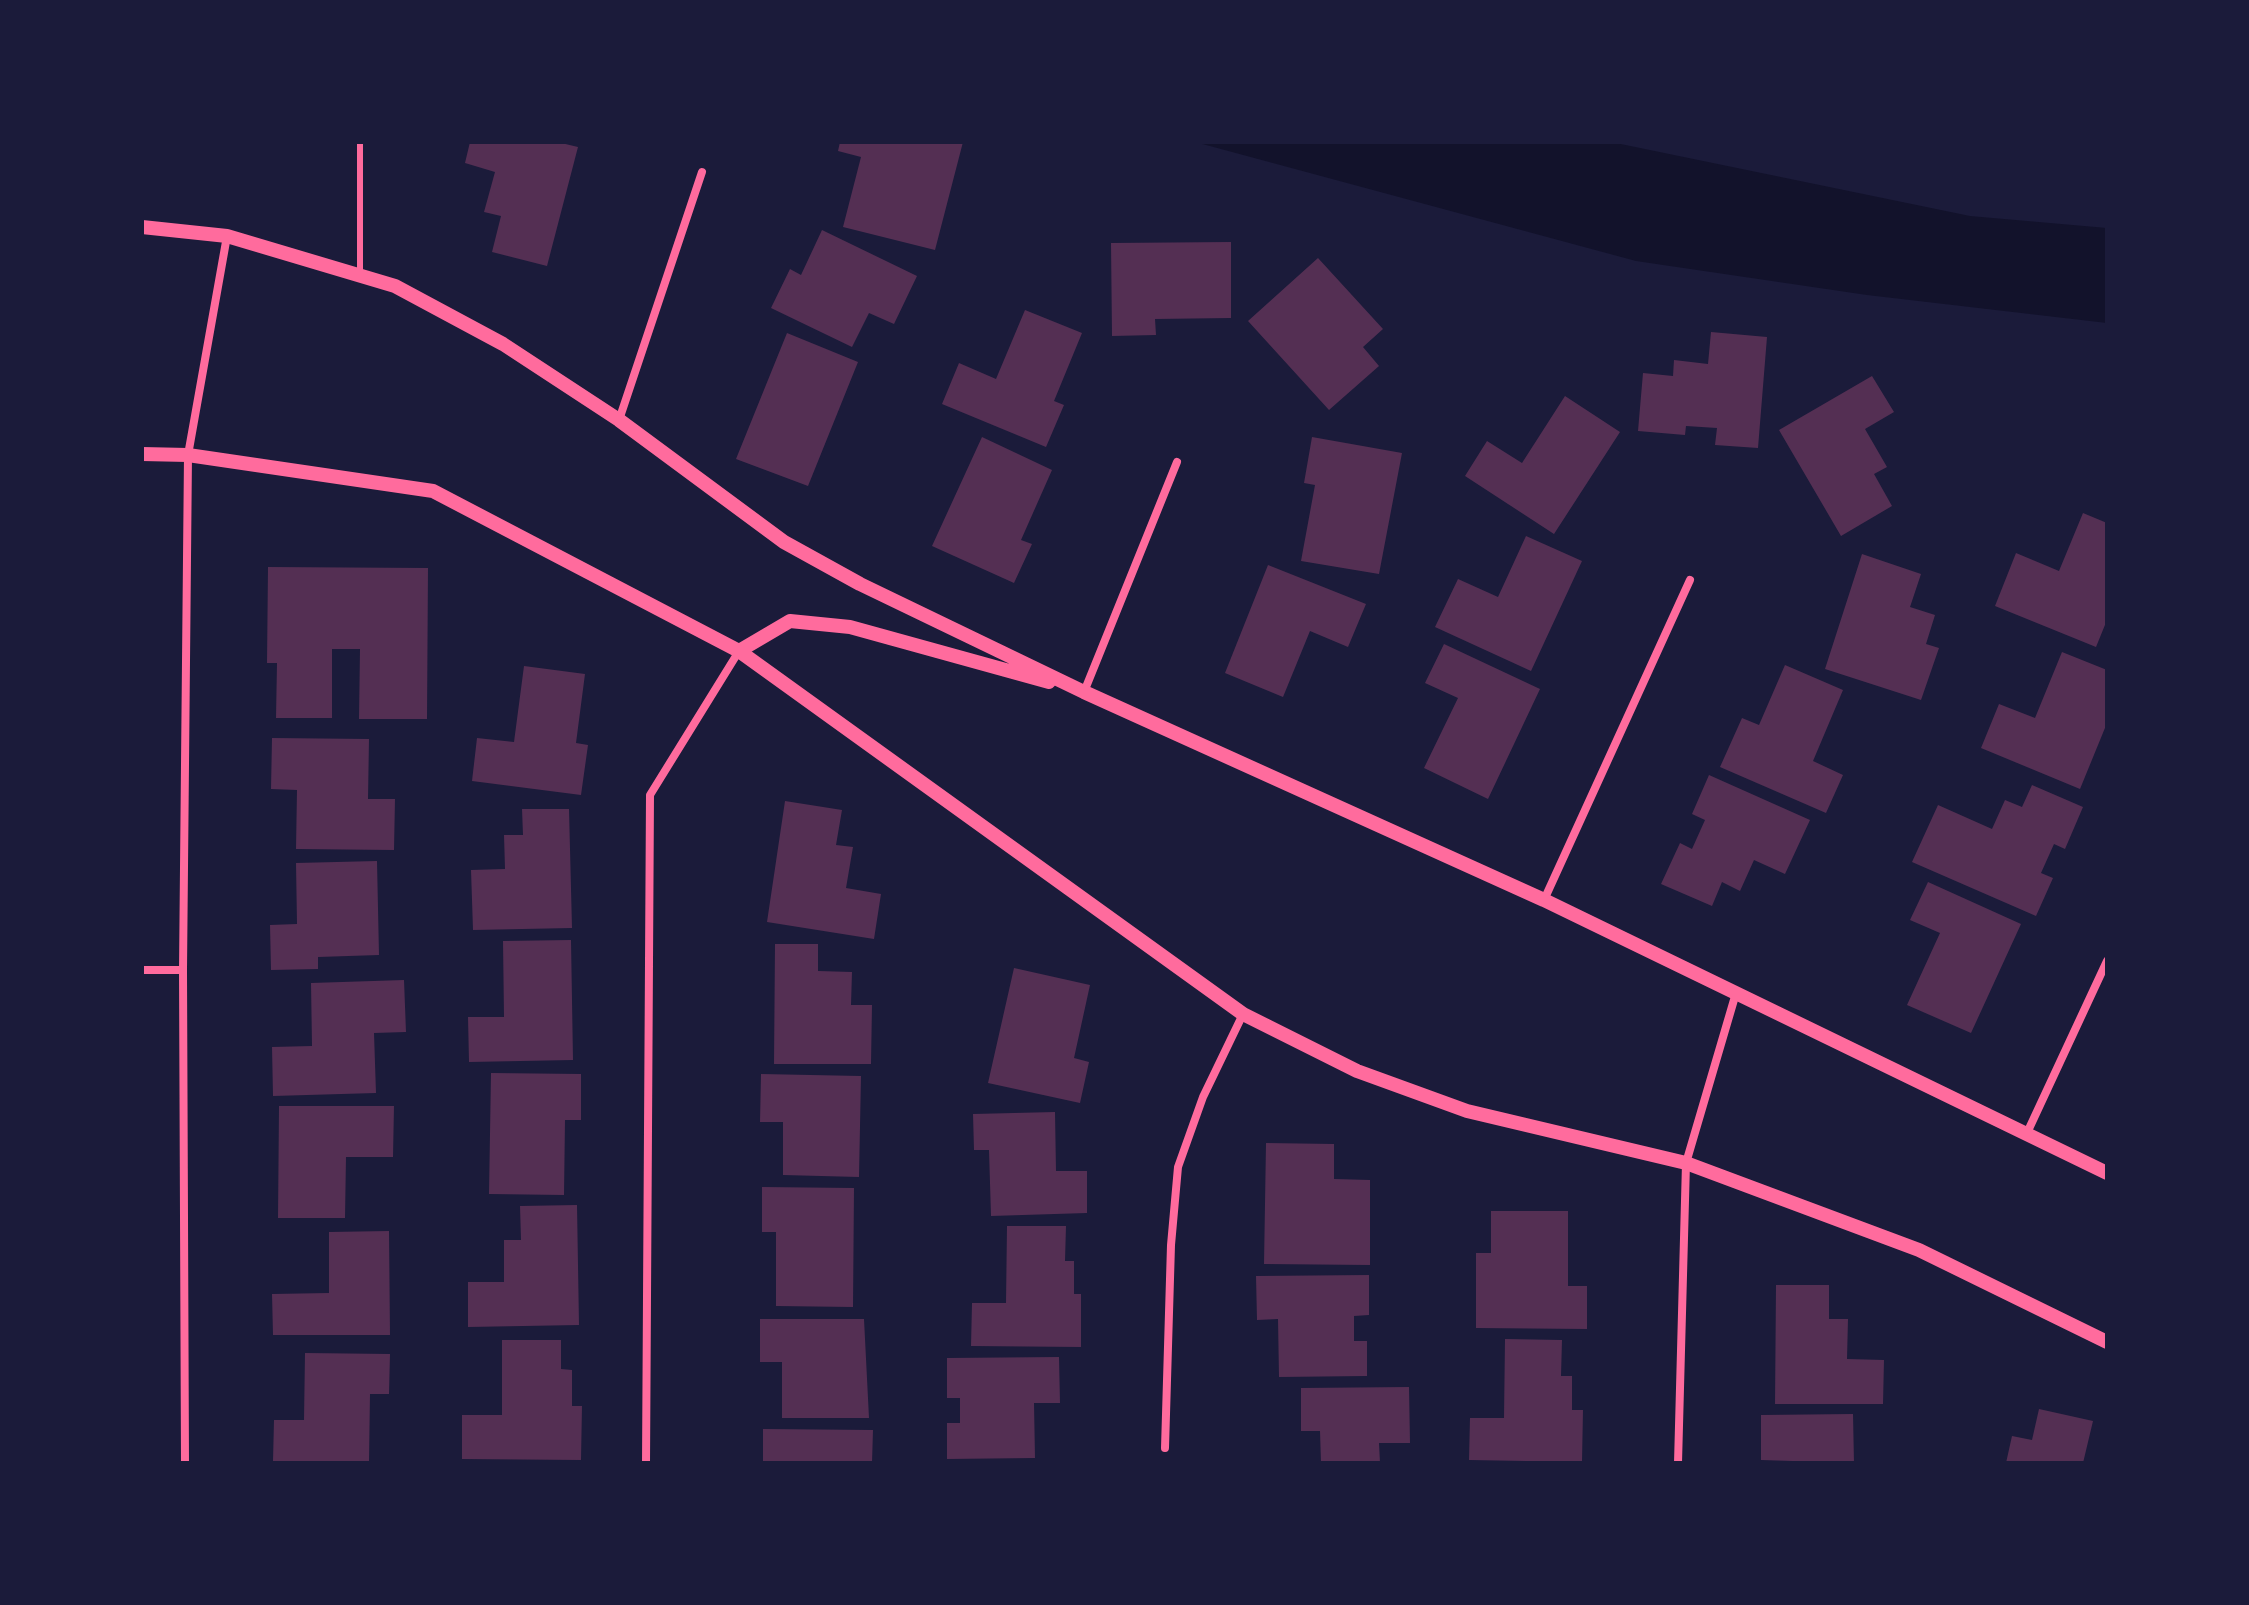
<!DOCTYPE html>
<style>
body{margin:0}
#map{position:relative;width:2249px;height:1605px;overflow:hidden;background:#1b1b3a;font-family:Roboto,sans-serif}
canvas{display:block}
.frame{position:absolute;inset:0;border:144px solid #1b1b3a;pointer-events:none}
</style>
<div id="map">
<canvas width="2249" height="1605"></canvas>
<div class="frame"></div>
</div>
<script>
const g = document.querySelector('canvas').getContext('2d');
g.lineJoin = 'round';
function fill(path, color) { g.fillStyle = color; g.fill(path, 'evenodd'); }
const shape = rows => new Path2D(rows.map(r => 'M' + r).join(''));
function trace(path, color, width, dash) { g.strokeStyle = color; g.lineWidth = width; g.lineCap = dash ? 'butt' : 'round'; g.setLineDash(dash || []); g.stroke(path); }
fill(shape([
 [1195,142,1611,142,1970,216,2107,228,2107,323,1867,295,1636,261]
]), '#12122b');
fill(shape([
 [470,142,557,142,578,147,547,266,492,252,501,216,484,212,495,172,465,163],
 [840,142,963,142,935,250,843,227,861,157,838,151],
 [822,230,917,276,894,324,869,313,852,347,771,308,790,269,801,275],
 [1231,242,1231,318,1155,319,1156,335,1112,336,1111,243],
 [1318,258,1383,329,1363,347,1379,366,1329,410,1248,321],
 [1025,310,1082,333,1054,401,1064,405,1046,447,942,404,959,363,996,379],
 [1711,332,1767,337,1758,448,1715,445,1717,428,1686,426,1685,435,1638,431,1643,373,1673,376,1674,360,1708,364],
 [787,333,858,362,808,486,736,459],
 [1872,376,1894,412,1865,429,1887,467,1874,474,1892,506,1841,536,1779,430],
 [1565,396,1620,432,1554,534,1465,476,1487,441,1522,463],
 [982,437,1052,470,1021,540,1032,544,1014,583,932,546],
 [1312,437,1402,453,1379,574,1301,561,1315,485,1304,483],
 [2083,513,2107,523,2107,620,2096,647,1995,606,2016,553,2059,571],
 [1526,536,1582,561,1531,671,1435,627,1458,579,1498,597],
 [1862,554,1921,574,1910,607,1935,615,1926,644,1939,648,1921,700,1825,669],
 [1268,565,1366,604,1348,647,1310,631,1283,697,1225,673],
 [268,567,428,568,427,719,359,719,360,649,332,649,332,718,276,718,277,663,267,663],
 [1444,644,1540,689,1488,799,1424,768,1458,698,1425,683],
 [2062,652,2107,670,2107,723,2080,789,1981,748,1999,704,2035,718],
 [1785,665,1843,690,1813,761,1843,775,1826,813,1720,767,1742,718,1759,725],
 [524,666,585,674,576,743,588,745,581,795,472,781,477,738,514,742],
 [272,738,369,739,368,799,395,799,394,850,296,849,297,790,271,789],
 [1709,775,1810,820,1785,874,1754,860,1740,891,1722,882,1712,906,1661,884,1680,843,1692,849,1705,820,1692,814],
 [2032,785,2083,807,2065,849,2054,844,2041,873,2053,878,2036,916,1912,862,1938,805,1992,829,2005,800,2022,807],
 [785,801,842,810,836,845,853,847,846,888,881,894,874,939,767,922],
 [522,809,569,809,572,928,473,930,471,870,505,869,504,835,523,835],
 [377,861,379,955,318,957,318,969,271,970,270,925,297,924,296,863],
 [1928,882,2021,924,1971,1033,1907,1005,1940,933,1910,920],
 [571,940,573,1060,469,1062,468,1017,504,1017,503,941],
 [775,944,818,944,818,971,852,972,851,1005,872,1005,871,1064,774,1064],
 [1014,968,1090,985,1074,1058,1089,1062,1080,1103,988,1083],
 [404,980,406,1032,374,1033,376,1093,273,1096,272,1047,312,1046,311,983],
 [491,1073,581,1074,581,1120,565,1120,564,1195,489,1194],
 [761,1074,861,1076,859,1177,783,1175,783,1122,760,1122],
 [279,1106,394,1106,393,1157,346,1157,345,1218,278,1218],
 [1055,1112,1056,1171,1087,1171,1087,1213,991,1216,989,1150,974,1150,973,1114],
 [1266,1143,1334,1144,1334,1179,1370,1180,1370,1265,1264,1264],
 [762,1187,854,1188,853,1307,776,1306,776,1232,762,1232],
 [577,1205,579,1325,468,1327,468,1282,504,1282,504,1240,521,1240,520,1206],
 [1491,1211,1568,1211,1568,1286,1587,1286,1587,1329,1476,1328,1476,1253,1491,1253],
 [1007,1226,1066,1226,1065,1261,1074,1261,1074,1294,1081,1294,1081,1347,971,1346,972,1303,1006,1303],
 [389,1231,390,1335,273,1335,272,1294,329,1293,329,1232],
 [1369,1275,1369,1315,1354,1316,1354,1341,1367,1341,1367,1376,1279,1377,1278,1319,1257,1320,1256,1276],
 [1776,1285,1829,1285,1829,1319,1848,1319,1847,1359,1884,1360,1883,1404,1775,1404],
 [760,1319,864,1319,869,1418,782,1418,782,1362,760,1362],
 [1505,1339,1562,1340,1561,1376,1572,1376,1572,1410,1583,1410,1582,1462,1469,1460,1470,1418,1504,1418],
 [502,1340,561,1340,561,1369,572,1370,572,1406,582,1406,581,1460,462,1459,462,1415,502,1415],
 [305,1353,390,1354,389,1394,370,1394,369,1462,273,1461,274,1420,304,1420],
 [1059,1357,1060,1403,1034,1403,1035,1458,947,1459,947,1423,960,1423,960,1398,947,1398,947,1358],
 [1409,1387,1410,1443,1379,1443,1380,1463,1321,1463,1320,1431,1301,1431,1301,1388],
 [2039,1409,2093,1421,2083,1463,2006,1463,2012,1436,2032,1440],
 [1853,1414,1854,1463,1761,1460,1761,1415],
 [763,1429,873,1430,872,1463,763,1463]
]), '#542f53');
trace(shape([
 [360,142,360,275]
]), '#ff6b9d', 6);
trace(shape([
 [619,420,702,172],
 [1084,692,1177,462],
 [1544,900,1690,580],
 [142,970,183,970],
 [2027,1133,2107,961],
 [1165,1448,1171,1245,1178,1167,1203,1097,1243,1014],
 [185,1463,183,970,188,455,227,236],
 [646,1463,650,795,739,651],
 [1678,1463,1686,1163,1736,993]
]), '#ff6b9d', 8);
trace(shape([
 [142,227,227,236,395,286,503,344,619,420,784,542,860,584,1084,692,1544,900,2107,1173],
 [142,454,188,455,433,491,739,651,1243,1014,1357,1071,1467,1111,1686,1163,1919,1250,2107,1342],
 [739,651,790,621,850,627,1049,682]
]), '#ff6b9d', 14);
</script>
